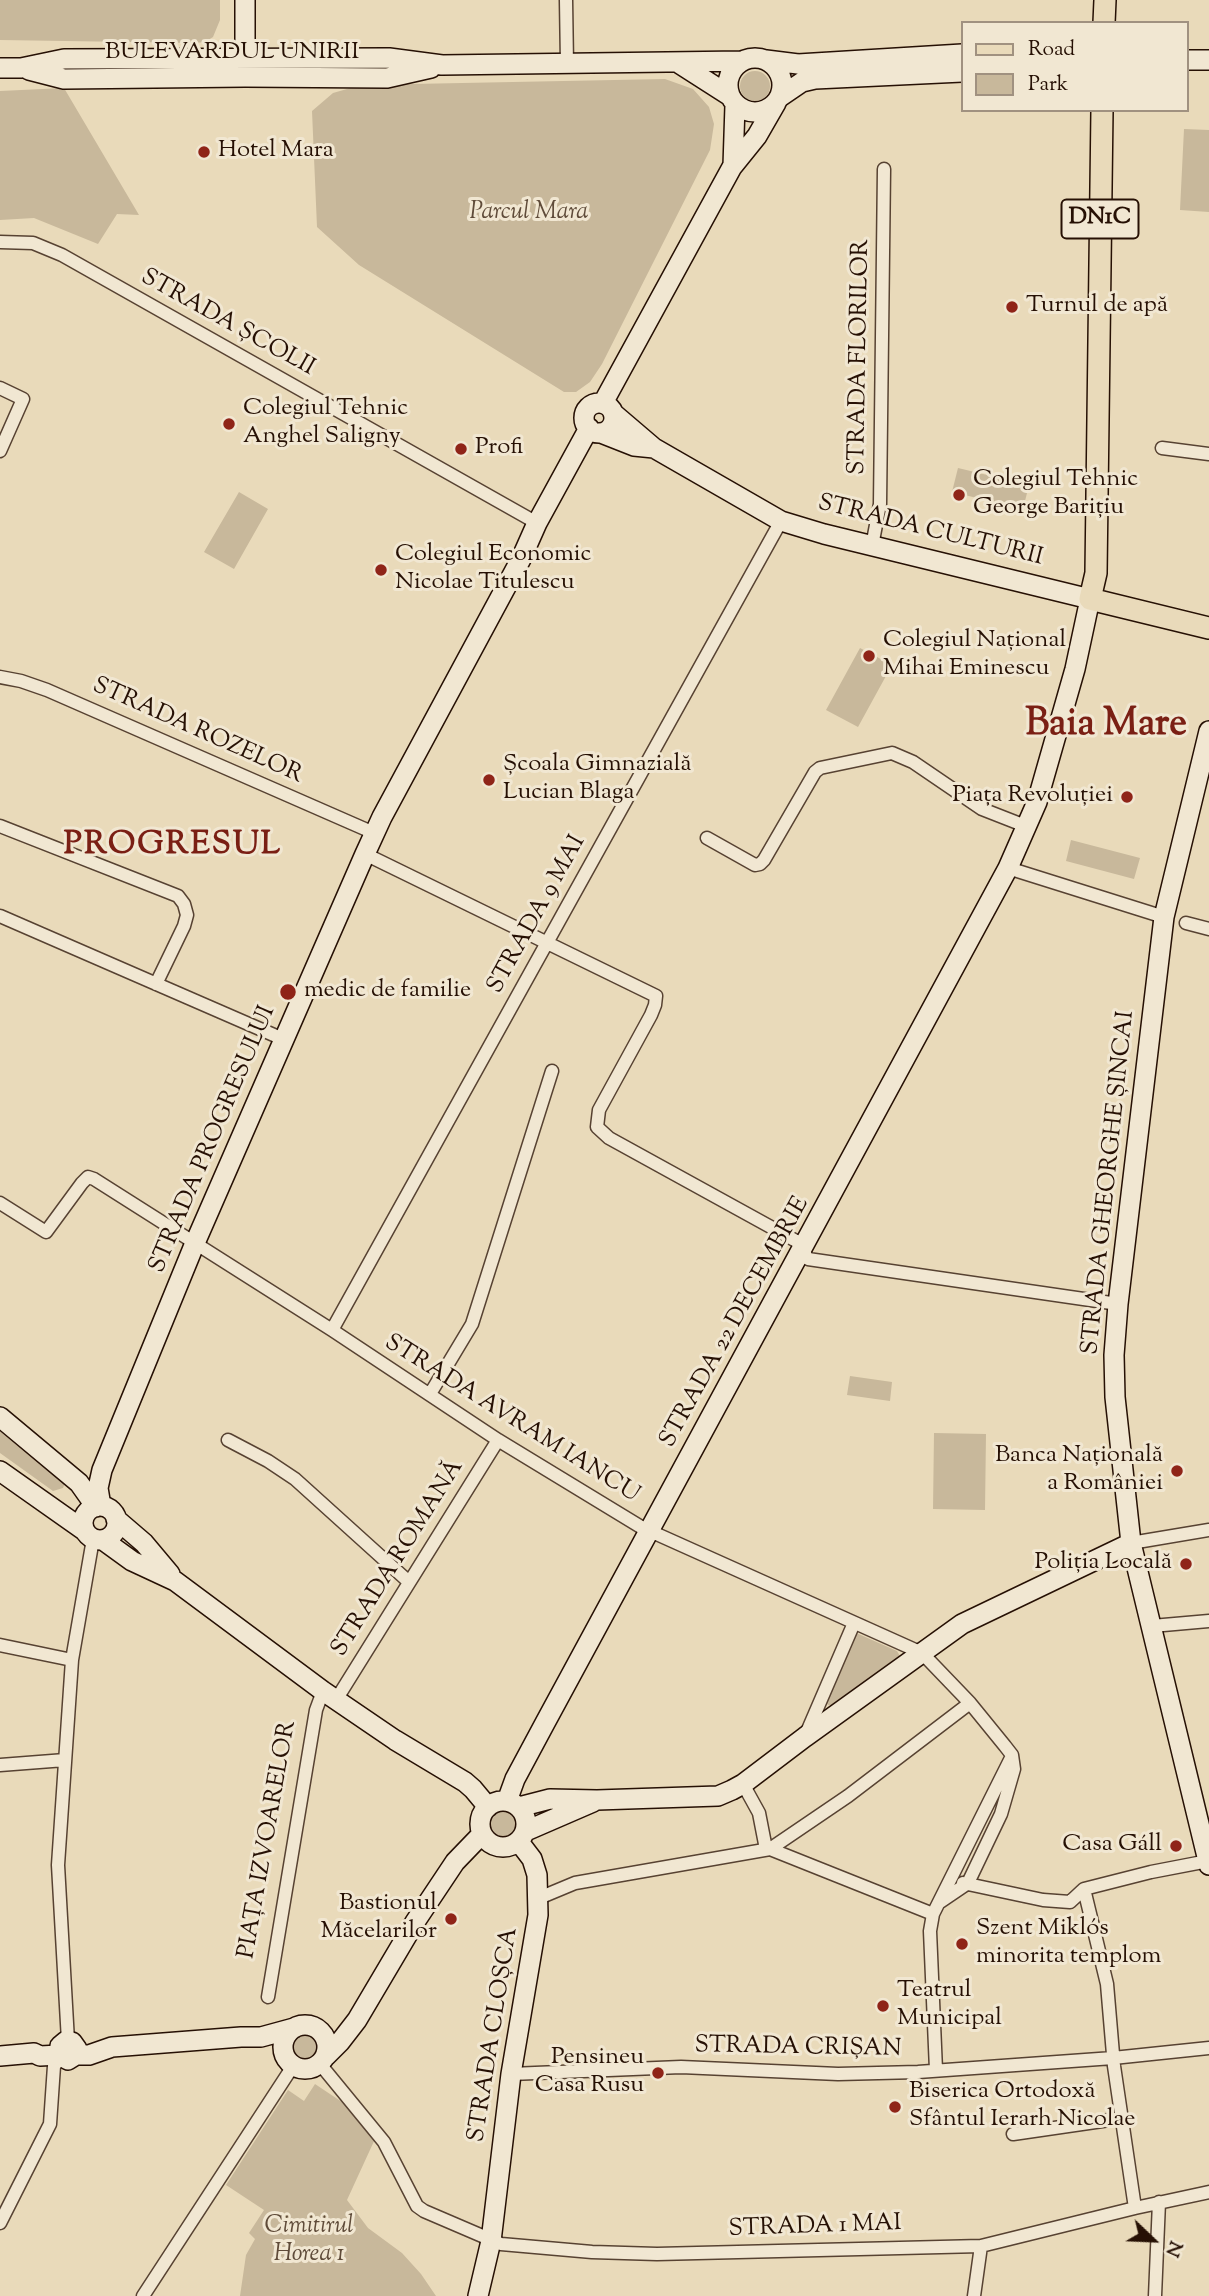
<!DOCTYPE html>
<meta charset="utf-8">
<style>
body{margin:0}
#map{position:relative;width:1209px;height:2296px;overflow:hidden;background:#e9daba;font-family:"Sorts Mill Goudy",serif}
canvas{display:block}
.legend{position:absolute;left:961px;top:21px;width:228px;height:91px;box-sizing:border-box;background:#f1e7d2;border:2px solid #a09180;margin:0;padding:9px 12px;list-style:none;font-size:21px;color:#261004}
.legend li{display:flex;align-items:center;gap:14px;height:35px}
.legend b{width:35px;border:2px solid #a09180}
.north{position:absolute;left:1118px;top:2205px;width:70px;height:70px;-webkit-text-stroke:5px #f1e7d2;paint-order:stroke;rotate:113deg;font-size:19px;font-weight:700;line-height:28px;text-align:center;color:#261004}
.north::after{content:'';display:block;margin:auto;width:24px;height:32px;background:#261004;clip-path:polygon(50% 0,100% 100%,50% 72%,0 100%)}
</style>
<div id="map">
<canvas width="1209" height="2296"></canvas>
<ul class="legend">
<li><b style="height:9px;background:#e9daba"></b>Road</li>
<li><b style="height:19px;background:#c8b89b"></b>Park</li>
</ul>
<div class="north">N</div>
</div>
<script>
const g = document.querySelector('canvas').getContext('2d');
g.lineJoin = 'round';
function fill(path, color) { g.fillStyle = color; g.fill(path, 'evenodd'); }
const shape = rows => new Path2D(rows.map(r => 'M' + r).join(''));
function trace(path, color, width, dash) { g.strokeStyle = color; g.lineWidth = width; g.lineCap = dash ? 'butt' : 'round'; g.setLineDash(dash || []); g.stroke(path); }
function label(font, color, halo, rows, align = 'center') {
  g.font = font + ' "Sorts Mill Goudy",serif'; g.lineWidth = 6; g.setLineDash([]); g.textBaseline = 'middle'; g.strokeStyle = halo; g.fillStyle = color; for (const [text, x, y, turn = 0] of rows) {
    g.save(); g.translate(x, y); g.rotate((+turn || 0) * Math.PI / 180); g.textAlign = isNaN(turn) ? turn : align; if (halo) g.strokeText(text, 0, 0); g.fillText(text, 0, 0); g.restore();
  }
}
fill(shape([
 [0,0,220,0,220,20,213,37,205,42,195,43,0,40],
 '740 86a15 15 0 1 1 30 0a15 15 0 1 1-30 0Z',
 [665,79,693,89,709,107,714,124,710,150,602,364,590,382,576,392,564,392,359,265,317,227,312,111,333,93,361,85],
 [64,88,139,215,117,214,98,244,34,218,0,220,0,91],
 [1184,129,1209,130,1209,212,1180,210],
 [958,468,1029,485,1023,509,952,492],
 [239,492,268,509,234,569,204,552],
 [860,648,892,665,858,727,826,710],
 [1071,840,1140,858,1134,879,1066,861],
 [850,1376,892,1382,890,1401,847,1395],
 [0,1422,65,1483,63,1488,53,1491,0,1453],
 [934,1433,986,1434,985,1510,933,1509],
 [854,1632,897,1651,901,1658,833,1706,828,1705,825,1699],
 '485 1824a18 18 0 1 1 36 0a18 18 0 1 1-36 0Z',
 '289 2047a17 17 0 1 1 34 0a17 17 0 1 1-34 0Z',
 [315,2084,345,2104,375,2139,347,2200,368,2228,402,2253,421,2274,436,2296,240,2296,246,2255,255,2239,249,2233,264,2210,226,2185,288,2090,304,2101]
]), '#c8b89b');
const street = shape([
 [566,0,567,64],
 [0,242,33,243,62,255,537,523],
 [0,388,23,399,0,451],
 [1162,448,1209,454],
 [872,546,880,504,884,169],
 [0,677,21,681,47,690,374,833],
 [0,826,178,896,184,904,187,915,184,926,156,984],
 [707,838,755,865,760,864,764,860,815,772,820,768,892,753,913,762,982,809,1028,827],
 [365,854,656,996,655,1005,651,1015,599,1110,597,1127,609,1138,798,1242,808,1259,1118,1304],
 [1008,868,1164,917],
 [0,916,283,1039],
 [1186,923,1209,929],
 [0,1203,46,1232,82,1183,88,1177,94,1179,332,1330,498,1440,641,1527,922,1653,970,1703,1005,1746,1012,1755,1014,1769,1001,1814,968,1883,940,1902],
 [332,1330,781,521],
 [430,1394,472,1324,552,1071],
 [228,1440,268,1461,295,1479,409,1582],
 [1131,1543,1209,1530],
 [1152,1626,1209,1621],
 [0,1645,72,1660],
 [336,1700,498,1440],
 [807,1732,854,1623],
 [0,1765,65,1760],
 [743,1784,759,1813,766,1849],
 [770,1849,848,1796,970,1703],
 [963,1883,1043,1900,1070,1902,1084,1889,1151,1872,1208,1861],
 [1084,1889,1107,1984,1114,2066,1135,2208,1209,2192],
 [539,1898,575,1883,770,1849,933,1914],
 [268,1997,316,1710,323,1691],
 [68,2041,58,1865,72,1660,93,1539],
 [320,2064,384,2142,417,2206,424,2211,501,2244,592,2252,657,2254,981,2246,1135,2208],
 [936,2070,930,1931,933,1914,1012,1756],
 [511,2074,681,2067,838,2074,918,2072,1113,2058,1209,2048],
 [1013,2134,1123,2118],
 [0,2223,50,2124,54,2066,61,2057],
 [143,2296,293,2066],
 [974,2296,981,2246],
 [1155,2296,1159,2202]
]);
const secondary = shape([
 [245,0,245,72],
 '728 85a27 27 0 1 1 54 0a27 27 0 1 1-54 0Z',
 [766,60,798,64,962,54],
 [1186,60,1209,60],
 [680,64,730,96],
 [0,68,21,68,64,59,389,58,442,65,742,61],
 [29,70,64,79,245,77,387,78,431,68],
 [780,97,802,82,815,79,962,72],
 [733,166,735,105],
 [603,403,732,167,757,136,776,103],
 '584 418a15 15 0 1 1 30 0a15 15 0 1 1-30 0Z',
 [601,433,634,446,654,448],
 [1209,731,1164,917,1118,1304,1114,1355,1115,1397,1131,1543,1209,1865],
 [0,1417,79,1483,96,1507],
 [0,1471,85,1531],
 [101,1506,98,1488,102,1470,195,1243,365,854,382,817,521,559,537,523,589,428],
 '83 1523a17 17 0 1 1 34 0a17 17 0 1 1-34 0Z',
 [116,1519,144,1543,170,1574],
 [103,1540,132,1561,175,1581,323,1691,395,1740,465,1782,473,1789,488,1807],
 '480 1824a23 23 0 1 1 46 0a23 23 0 1 1-46 0Z',
 [507,1801,515,1779,545,1723,1008,868,1037,802,1075,669,1090,599,824,534,781,521,654,448,613,413],
 [519,1807,550,1799,597,1800,718,1796,732,1790,743,1784,805,1737,962,1624,1131,1543],
 [526,1831,593,1802],
 '283 2047a22 22 0 1 1 44 0a22 22 0 1 1-44 0Z',
 [76,2055,77,2049,72,2042,66,2041,60,2046,59,2055,68,2060,76,2055,89,2055,112,2047,241,2037,261,2037,294,2028],
 [0,2056,34,2053,40,2056,59,2055],
 [326,2056,340,2042,357,2020,415,1922,455,1862,482,1834],
 [478,2296,491,2241,511,2074,538,1915,537,1875,532,1859,519,1842]
]);
const primary = shape([
 [1104,23,1105,0],
 [1102,110,1096,573,1090,599,1209,628]
]);
trace(street, '#574232', 15);
trace(secondary, '#261004', 22);
trace(primary, '#261004', 24);
trace(street, '#f1e7d2', 12);
trace(secondary, '#f1e7d2', 19);
trace(primary, '#e9daba', 21);
for (const [x, y, r, color] of [
 [204,152,7,"#8f2418"],
 [1012,307,7,"#8f2418"],
 [229,424,7,"#8f2418"],
 [461,449,7,"#8f2418"],
 [959,495,7,"#8f2418"],
 [381,570,7,"#8f2418"],
 [869,656,7,"#8f2418"],
 [489,780,7,"#8f2418"],
 [1127,797,7,"#8f2418"],
 [288,992,9,"#8f2418"],
 [1177,1471,7,"#8f2418"],
 [1186,1564,7,"#8f2418"],
 [1176,1846,7,"#8f2418"],
 [451,1919,7,"#8f2418"],
 [962,1944,7,"#8f2418"],
 [883,2006,7,"#8f2418"],
 [658,2073,7,"#8f2418"],
 [895,2107,7,"#8f2418"]
]) { const dot = new Path2D(); dot.arc(x, y, r, 0, 2 * Math.PI); g.fillStyle = color; g.fill(dot); trace(dot, '#f1e7d2', 2.5); }
for (const [x, y, w] of [
 [1100,219,77]
]) { const box = new Path2D(); box.roundRect(x - w / 2, y - 19.5, w, 39, 5); g.fillStyle = '#f1e7d2'; g.fill(box); trace(box, '#261004', 2); }
label('bold 23px', '#261004', null, [
 ["DN1C",1100,219]
]);
label('24px', '#261004', '#f1e7d2', [
 ["BULEVARDUL UNIRII",232,54],
 ["STRADA ȘCOLII",227,324,29],
 ["STRADA FLORILOR",861,357,-89],
 ["STRADA CULTURII",930,532,14],
 ["STRADA ROZELOR",197,732,24],
 ["STRADA 9 MAI",538,915,-61],
 ["STRADA PROGRESULUI",214,1140,-67],
 ["STRADA GHEORGHE ȘINCAI",1110,1183,-84],
 ["STRADA 22 DECEMBRIE",736,1323,-61],
 ["STRADA AVRAM IANCU",511,1420,32],
 ["STRADA ROMANĂ",399,1559,-58],
 ["PIAȚA IZVOARELOR",269,1840,-80],
 ["STRADA CLOȘCA",495,2035,-81],
 ["STRADA CRIȘAN",798,2049,1],
 ["STRADA 1 MAI",815,2228,-2]
]);
label('24px', '#261004', '#f1e7d2', [
 ["Hotel Mara",218,152],
 ["Turnul de apă",1026,307],
 ["Colegiul Tehnic",243,410],
 ["Anghel Saligny",243,438],
 ["Profi",475,449],
 ["Colegiul Tehnic",973,481],
 ["George Barițiu",973,509],
 ["Colegiul Economic",395,556],
 ["Nicolae Titulescu",395,584],
 ["Colegiul Național",883,642],
 ["Mihai Eminescu",883,670],
 ["Școala Gimnazială",503,766],
 ["Lucian Blaga",503,794],
 ["Piața Revoluției",1113,797,"right"],
 ["medic de familie",304,992],
 ["Banca Națională",1163,1457,"right"],
 ["a României",1163,1485,"right"],
 ["Poliția Locală",1172,1564,"right"],
 ["Casa Gáll",1162,1846,"right"],
 ["Bastionul",437,1905,"right"],
 ["Măcelarilor",437,1933,"right"],
 ["Szent Miklós",976,1930],
 ["minorita templom",976,1958],
 ["Teatrul",897,1992],
 ["Municipal",897,2020],
 ["Pensineu",644,2059,"right"],
 ["Casa Rusu",644,2087,"right"],
 ["Biserica Ortodoxă",909,2093],
 ["Sfântul Ierarh Nicolae",909,2121]
], 'left');
label('italic 24px', '#5f4b39', '#f1e7d2', [
 ["Parcul Mara",529,214],
 ["Cimitirul",309,2228],
 ["Horea 1",309,2256]
]);
g.letterSpacing = '2px';
label('bold 32px', '#7a1f14', '#f1e7d2', [
 ["PROGRESUL",173,848]
]);
g.letterSpacing = '0px';
label('bold 38px', '#7a1f14', '#f1e7d2', [
 ["Baia Mare",1106,728]
]);
</script>
